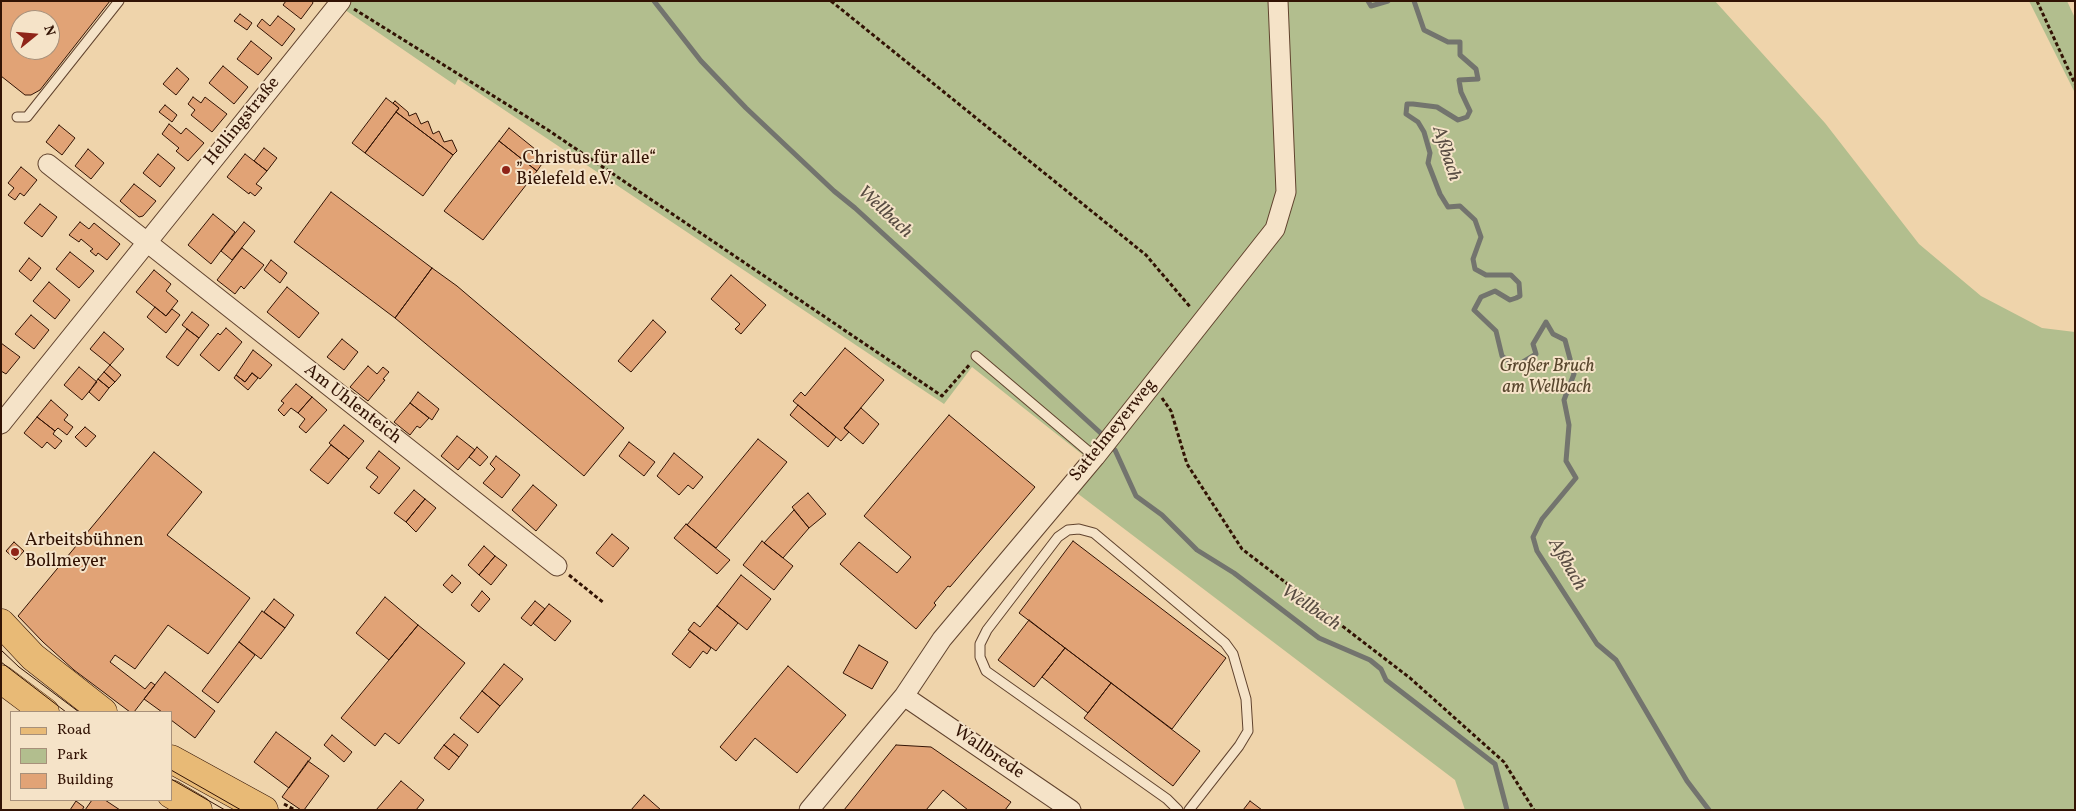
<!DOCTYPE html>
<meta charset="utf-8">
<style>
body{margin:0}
#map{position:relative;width:2076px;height:811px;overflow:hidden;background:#efd4ab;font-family:Vollkorn,serif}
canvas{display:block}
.frame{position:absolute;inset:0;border:2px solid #321304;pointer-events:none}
.legend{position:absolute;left:10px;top:711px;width:162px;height:90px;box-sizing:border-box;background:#f5e3c8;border:1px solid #a7907a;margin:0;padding:6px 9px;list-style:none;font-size:15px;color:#321304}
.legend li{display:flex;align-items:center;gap:10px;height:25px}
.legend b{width:25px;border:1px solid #a7907a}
.north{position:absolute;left:10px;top:10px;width:50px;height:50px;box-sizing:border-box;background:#f5e3c8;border:1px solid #a7907a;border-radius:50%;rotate:73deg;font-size:14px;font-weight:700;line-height:20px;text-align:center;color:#321304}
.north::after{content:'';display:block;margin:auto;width:18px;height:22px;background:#8f2418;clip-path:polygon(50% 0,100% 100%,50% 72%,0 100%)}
</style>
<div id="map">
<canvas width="2076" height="811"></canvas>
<div class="frame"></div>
<ul class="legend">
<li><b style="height:6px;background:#e8ba76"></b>Road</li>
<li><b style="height:14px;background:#b2be8e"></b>Park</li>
<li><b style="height:14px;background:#e1a376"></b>Building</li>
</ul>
<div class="north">N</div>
</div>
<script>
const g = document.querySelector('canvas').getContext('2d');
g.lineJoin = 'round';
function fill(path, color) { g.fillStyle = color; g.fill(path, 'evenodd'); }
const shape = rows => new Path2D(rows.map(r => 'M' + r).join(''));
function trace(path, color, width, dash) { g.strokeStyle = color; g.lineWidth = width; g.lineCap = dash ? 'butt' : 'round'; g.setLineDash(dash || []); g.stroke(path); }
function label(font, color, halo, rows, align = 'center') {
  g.font = font + ' Vollkorn,serif'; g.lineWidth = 4; g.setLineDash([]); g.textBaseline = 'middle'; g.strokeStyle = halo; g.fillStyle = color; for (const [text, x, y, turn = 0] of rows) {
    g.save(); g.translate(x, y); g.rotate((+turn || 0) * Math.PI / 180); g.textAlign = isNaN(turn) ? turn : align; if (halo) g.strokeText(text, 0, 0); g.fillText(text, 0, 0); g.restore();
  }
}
fill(shape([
 [332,1,1715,1,1825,123,1919,244,1981,296,2042,328,2075,332,2075,810,1465,810,1455,780,1077,493,1098,440,1083,455,972,367,944,404,458,79,455,85],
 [2029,1,2067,1,2075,18,2075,93]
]), '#b2be8e');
trace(shape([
 [654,1,701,61,746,108,834,191,855,208,1105,437],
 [1368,1,1371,6,1388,1],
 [1414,1,1424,30,1448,42,1460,42,1460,55,1476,69,1478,79,1459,80,1461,92,1470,111,1467,117,1458,120,1437,107,1413,104,1407,104,1406,114,1418,122,1424,132,1430,153,1428,163,1440,194,1448,207,1460,206,1475,220,1481,237,1473,259,1475,269,1486,275,1511,275,1519,283,1520,296,1516,298,1510,300,1495,291,1481,297,1474,310,1496,331,1502,356,1515,367,1536,354,1533,344,1546,322,1553,334,1565,340,1574,374,1564,400,1569,425,1566,461,1576,478,1542,519,1533,537,1537,551,1597,644,1616,660,1687,781,1709,810],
 [1115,450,1136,496,1162,515,1197,550,1234,573,1319,638,1370,660,1381,669,1386,680,1495,764,1507,810]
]), '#73746e', 5);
const building = shape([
 [1,1,110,1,40,90,31,95,25,95,1,76,1,1],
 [20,20,50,20,50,50,20,50,20,20],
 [286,1,312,1,313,3,301,19,283,5,286,1],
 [240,14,252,23,247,30,234,21,240,14],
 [278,16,295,29,282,46,257,26,262,19,270,26,278,16],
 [251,41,272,58,258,75,237,59,251,41],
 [223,66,248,87,234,104,209,83,223,66],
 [177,68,189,79,176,95,163,84,177,68],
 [193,97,201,103,205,97,227,114,212,132,191,115,195,110,188,104,193,97],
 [386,98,399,108,365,153,352,143,386,98],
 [395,101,408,112,409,116,416,113,421,124,428,121,433,134,439,131,444,142,452,140,457,151,453,155,396,112,399,108,393,103,395,101],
 [165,105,177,115,172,122,159,112,165,105],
 [396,112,453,155,423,196,365,153,396,112],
 [169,124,181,134,186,128,204,143,188,161,176,151,179,148,162,134,169,124],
 [59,125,75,138,62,155,46,142,59,125],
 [509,128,546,158,537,171,499,141,509,128],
 [499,141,537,171,483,240,444,211,499,141],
 [264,148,277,158,267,171,254,161,264,148],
 [88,149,104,163,91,179,75,166,88,149],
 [158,154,175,168,160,187,143,173,158,154],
 [245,154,267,171,256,184,262,188,255,196,250,192,249,194,227,177,245,154],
 [21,167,37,180,24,196,20,193,15,200,8,195,14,188,8,183,21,167],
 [134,184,156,201,143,216,139,217,120,201,134,184],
 [331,192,432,268,395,318,294,242,331,192],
 [40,204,57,217,42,237,24,223,40,204],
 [213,214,235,232,211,264,188,245,213,214],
 [80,222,89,229,94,223,120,244,107,260,98,253,96,256,90,251,93,249,81,239,79,242,69,235,80,222],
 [244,222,255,231,232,260,221,251,244,222],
 [242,248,264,265,244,289,241,286,235,294,217,280,242,248],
 [70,252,94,271,79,288,56,269,70,252],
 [29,258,41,268,31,281,19,271,29,258],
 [271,260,287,273,280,283,264,270,271,260],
 [432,268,457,286,624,428,584,476,395,318,432,268],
 [154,270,171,284,166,291,178,301,166,316,136,292,154,270],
 [731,275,766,305,741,334,735,329,740,324,711,299,731,275],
 [49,282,70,300,55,319,33,301,49,282],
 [287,287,319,313,299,338,267,312,287,287],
 [155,307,166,316,172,309,180,315,166,333,147,317,155,307],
 [192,312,209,325,199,338,182,325,192,312],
 [31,315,49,330,34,349,15,334,31,315],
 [653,320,666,332,631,372,618,361,653,320],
 [226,328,242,342,219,371,200,355,218,333,220,335,226,328],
 [187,329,199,338,178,366,166,357,187,329],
 [104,332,124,349,110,365,90,349,104,332],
 [342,339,358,352,344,370,327,357,342,339],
 [1,343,20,357,6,374,1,371,1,343],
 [845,348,884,380,844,428,849,432,841,441,793,401,801,392,805,396,845,348],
 [253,350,272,365,260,379,252,373,245,382,236,375,253,350],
 [110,365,121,375,115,382,104,372,110,365],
 [368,366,377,374,383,367,389,372,383,379,385,380,368,401,350,387,368,366],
 [79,367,97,382,82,400,64,385,79,367],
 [104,372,115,382,109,388,98,379,104,372],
 [252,373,258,378,248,390,234,378,236,375,245,382,252,373],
 [98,379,109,388,99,401,89,392,98,379],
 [296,384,312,397,298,413,291,408,284,416,278,410,284,403,281,401,296,384],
 [418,392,439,409,432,420,410,403,418,392],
 [312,397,327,410,306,433,299,427,305,419,298,413,312,397],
 [51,400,68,415,64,420,73,427,67,435,58,428,55,431,37,417,51,400],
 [410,403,429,418,420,428,417,426,410,435,394,422,410,403],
 [798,405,836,437,828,447,790,415,798,405],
 [861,408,879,424,863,444,844,428,861,408],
 [949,415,1035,487,950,587,948,586,934,603,936,605,916,629,840,564,859,542,897,573,911,557,864,516,949,415],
 [37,417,55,431,53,434,62,441,55,449,47,442,42,448,24,433,37,417],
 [344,425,364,441,349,459,329,443,344,425],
 [85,427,96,436,86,447,75,437,85,427],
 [457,436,475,450,458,470,441,456,457,436],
 [758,439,787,462,716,548,687,525,758,439],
 [629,442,655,462,644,476,619,456,629,442],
 [331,445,349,459,328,484,310,470,331,445],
 [477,447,488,457,480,466,469,457,477,447],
 [379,451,400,468,379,494,370,487,378,477,366,468,379,451],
 [154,452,202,492,167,535,250,598,208,654,168,625,135,669,115,655,110,662,145,689,151,682,155,685,134,712,130,712,74,670,43,642,18,616,154,452],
 [674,453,703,477,693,489,688,485,679,495,657,476,674,453],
 [496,456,520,475,502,498,483,483,495,469,490,464,496,456],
 [533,485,557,505,536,531,512,510,533,485],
 [414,490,425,499,406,522,394,513,414,490],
 [808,493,826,514,809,528,792,507,808,493],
 [425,499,436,508,416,532,406,522,425,499],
 [794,510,809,528,783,558,764,543,794,510],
 [686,524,730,560,717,574,674,538,686,524],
 [612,534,629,548,613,567,596,553,612,534],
 [762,541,793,566,774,590,743,565,762,541],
 [1073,541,1226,658,1172,729,1019,613,1073,541],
 [14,542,24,551,16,560,6,551,14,542],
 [484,546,495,556,479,575,468,565,484,546],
 [495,556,507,565,491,585,479,575,495,556],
 [452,575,461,583,452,593,443,585,452,575],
 [741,575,771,599,747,630,717,606,741,575],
 [482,591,490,599,479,612,471,605,482,591],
 [385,597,418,625,389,660,356,633,385,597],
 [274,599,294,615,285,628,264,612,274,599],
 [535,601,545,609,531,626,521,618,535,601],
 [549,604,571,621,555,641,533,623,549,604],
 [717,606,738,623,716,651,688,630,694,622,700,627,717,606],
 [262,611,285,628,261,659,239,642,262,611],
 [1029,620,1065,648,1034,687,998,660,1029,620],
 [418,625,465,663,399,744,385,733,375,746,341,718,418,625],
 [690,631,711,648,707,654,703,651,690,668,672,654,690,631],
 [239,642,255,655,218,703,202,691,239,642],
 [859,645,888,662,872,689,843,673,859,645],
 [1065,648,1111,683,1088,713,1042,677,1065,648],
 [504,664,523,679,500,706,482,691,504,664],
 [788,666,846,715,797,773,755,738,736,761,720,747,788,666],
 [165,672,215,711,195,738,171,720,171,712,162,712,144,699,165,672],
 [1111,683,1200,751,1173,786,1084,718,1111,683],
 [482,691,500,706,478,733,460,718,482,691],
 [276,732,311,758,289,788,254,762,276,732],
 [454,734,468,745,459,757,444,745,454,734],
 [332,735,352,752,344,762,324,745,332,735],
 [444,745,459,757,449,770,434,758,444,745],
 [896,745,931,747,1011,802,1005,810,968,810,943,790,926,810,844,810,896,745],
 [308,761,329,776,304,810,301,810,282,797,308,761],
 [401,781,424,800,416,810,376,810,401,781],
 [644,795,661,810,631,810,644,795],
 [92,800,105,800,120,810,85,810,92,800],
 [76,801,84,807,82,810,70,810,76,801],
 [1250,801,1262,810,1243,810,1250,801]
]);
fill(building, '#e1a376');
trace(building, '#321304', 1);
const service = shape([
 [17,117,27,117,119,1],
 [976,356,1095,457],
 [1178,810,1167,799,986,671,980,657,980,644,987,630,1058,537,1068,530,1079,529,1094,533,1225,643,1233,654,1246,699,1248,731,1239,746,1189,810]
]);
const minor = shape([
 [48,164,557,566],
 [1,424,341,1],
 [904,696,1071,810],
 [809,810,904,696,942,639,1095,457,1275,229,1286,192,1278,1]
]);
const primary = shape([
 [1,623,33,657,103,712],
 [1,679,45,712],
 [171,759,264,810],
 [171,794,198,810]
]);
trace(service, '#61432e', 11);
trace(minor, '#61432e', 21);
trace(primary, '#321304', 29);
trace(shape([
 [831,1,1146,255,1191,308],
 [2037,1,2075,84],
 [354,9,548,130,942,396,970,364],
 [1162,398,1171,411,1187,464,1242,549,1410,678,1504,762,1534,810],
 [569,575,604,603],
 [284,804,295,810]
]), '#321304', 3, [4, 2.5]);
trace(service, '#f5e3c8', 9);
trace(minor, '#f5e3c8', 19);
trace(primary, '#e8ba76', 28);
trace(shape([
 [1,650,19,667,79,712],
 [1,662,66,712],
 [171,770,241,810],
 [171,779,225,810]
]), '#321304', 1);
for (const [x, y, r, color] of [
 [506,170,5,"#8f2418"],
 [15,552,5,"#8f2418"]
]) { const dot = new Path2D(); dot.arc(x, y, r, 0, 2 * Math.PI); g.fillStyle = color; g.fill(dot); trace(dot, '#f5e3c8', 2); }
label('18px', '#321304', '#f5e3c8', [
 ["Hellingstraße",243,122,-51],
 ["Am Uhlenteich",352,405,38],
 ["Sattelmeyerweg",1114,431,-51],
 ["Wallbrede",988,753,34]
]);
label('18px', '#321304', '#f5e3c8', [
 ["„Christus für alle“",516,160],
 ["Bielefeld e.V.",516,181],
 ["Arbeitsbühnen",25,542],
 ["Bollmeyer",25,563]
], 'left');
label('italic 18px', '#58462d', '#f5e3c8', [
 ["Großer Bruch",1547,368],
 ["am Wellbach",1547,389]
]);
label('italic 19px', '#584c42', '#f5e3c8', [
 ["Aßbach",1445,154,72],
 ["Wellbach",884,213,43],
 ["Aßbach",1566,565,60],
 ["Wellbach",1310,609,34]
]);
</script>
